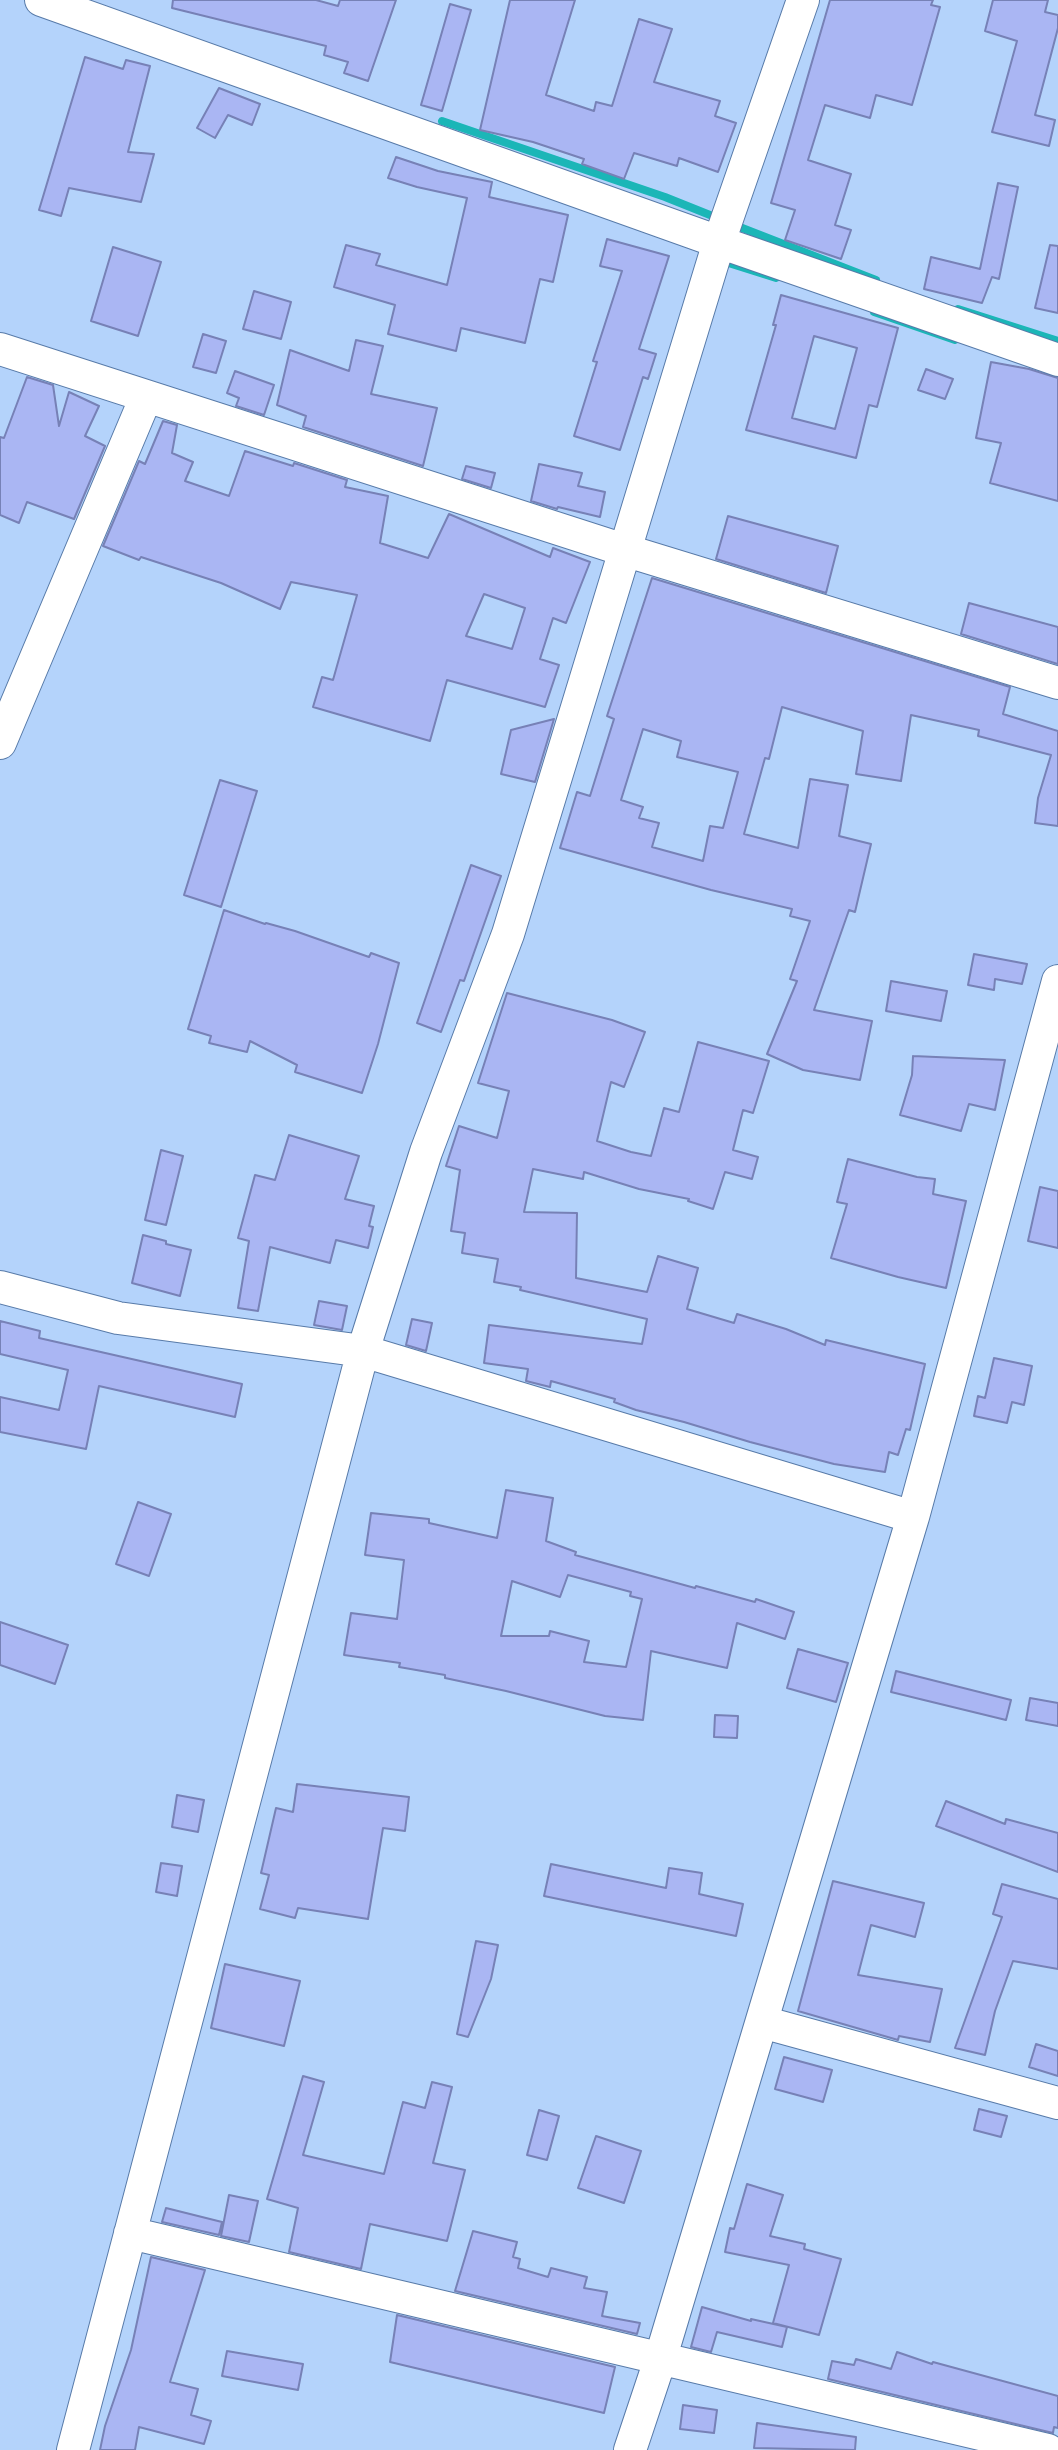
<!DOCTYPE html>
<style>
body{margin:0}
canvas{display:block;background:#b4d3fb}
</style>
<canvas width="1058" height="2450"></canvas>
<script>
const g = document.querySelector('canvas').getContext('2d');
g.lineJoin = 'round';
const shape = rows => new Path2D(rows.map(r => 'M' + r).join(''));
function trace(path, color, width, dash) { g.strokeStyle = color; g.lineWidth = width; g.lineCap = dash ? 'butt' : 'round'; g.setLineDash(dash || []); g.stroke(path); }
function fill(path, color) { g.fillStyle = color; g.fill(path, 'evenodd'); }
trace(shape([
 [442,121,665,197,720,219],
 [732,224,876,280],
 [719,260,776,278],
 [958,309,1058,341],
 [874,312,955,340]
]), '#1bb6b7', 8);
const building = shape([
 [173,0,316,0,338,6,340,0,396,0,368,81,344,73,348,62,324,55,326,46,172,8,173,0],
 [510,0,575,0,546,95,594,111,596,102,612,106,639,19,672,29,654,82,720,101,715,116,736,123,718,172,679,158,677,166,634,153,624,179,582,164,584,159,533,142,480,130,510,0],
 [830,0,933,0,931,5,940,7,912,105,876,95,870,118,825,105,808,160,851,174,835,225,851,230,841,259,785,240,795,210,771,203,830,0],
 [993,0,1048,0,1045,12,1058,15,1058,28,1035,115,1055,120,1049,146,992,132,1017,41,985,31,993,0],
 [450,4,471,10,442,111,421,105,450,4],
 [85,57,123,69,126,60,150,66,128,152,154,154,141,202,69,188,61,216,39,210,85,57],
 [219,88,260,104,252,125,228,115,215,138,197,128,219,88],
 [396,157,438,171,492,182,489,197,568,215,553,282,540,279,525,343,461,328,456,351,388,334,395,305,334,287,346,245,380,254,376,265,447,285,467,198,417,187,388,178,396,157],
 [998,183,1018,187,999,279,992,277,982,303,924,289,931,257,980,269,998,183],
 [607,239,669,256,639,349,656,354,648,379,643,377,620,450,574,436,597,362,593,361,622,271,600,266,607,239],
 [1050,245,1058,246,1058,313,1035,308,1050,245],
 [113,247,161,262,138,336,91,321,113,247],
 [254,291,291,302,281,339,243,329,254,291],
 [781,295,898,328,877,407,869,405,856,458,746,430,776,325,773,325,781,295],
 [814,336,857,348,835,429,792,418,814,336],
 [203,334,226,341,216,373,193,367,203,334],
 [356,340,383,346,371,394,437,408,423,466,303,427,306,416,277,405,290,350,349,371,356,340],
 [991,362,1029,369,1058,378,1058,501,990,483,1001,443,976,438,991,362],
 [926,369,953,379,945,399,918,390,926,369],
 [235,371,274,385,264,415,236,406,239,398,227,393,235,371],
 [27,377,53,385,59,426,69,392,99,406,85,436,105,446,74,519,27,502,19,523,0,515,0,437,4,438,27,377],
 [163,421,177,425,172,453,193,462,185,481,229,496,245,451,293,466,294,463,347,480,345,487,388,496,380,543,428,558,449,514,550,557,553,548,590,562,566,623,553,618,540,659,559,665,545,707,447,680,430,741,313,707,322,677,333,680,357,595,291,582,280,609,221,583,141,557,139,560,103,546,139,461,145,464,163,421],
 [484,594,525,608,512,649,466,636,484,594],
 [539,464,582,473,578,486,605,492,600,517,558,507,557,509,531,501,539,464],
 [466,466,495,473,491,488,462,479,466,466],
 [728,516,838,546,826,593,716,559,728,516],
 [652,578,1010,687,1003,714,1058,731,1058,826,1035,823,1038,798,1051,755,978,736,979,730,911,715,901,781,856,774,863,731,782,707,769,759,765,758,744,834,798,848,810,779,848,785,839,836,871,844,855,912,849,910,814,1010,872,1021,860,1080,803,1070,767,1054,797,981,790,979,810,921,790,916,792,909,711,890,560,848,577,792,590,796,614,719,607,716,652,578],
 [643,729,681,741,677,757,738,772,723,828,710,826,703,861,652,847,659,823,639,818,643,807,621,800,643,729],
 [969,603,1058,627,1058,664,961,634,969,603],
 [554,719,535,782,501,774,511,730,554,719],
 [220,780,257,791,221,907,184,895,220,780],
 [471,865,501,876,464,981,460,980,441,1032,417,1023,471,865],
 [224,910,265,924,266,923,295,931,369,957,371,953,399,963,378,1044,362,1093,295,1072,297,1065,250,1041,247,1052,209,1043,211,1036,188,1029,224,910],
 [974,954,1027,964,1022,984,995,979,994,990,968,985,974,954],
 [891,981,947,991,941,1021,886,1011,891,981],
 [507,993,612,1020,645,1032,624,1087,611,1082,597,1141,631,1152,651,1156,664,1108,679,1112,698,1042,769,1061,753,1113,743,1110,733,1150,758,1157,752,1179,725,1172,713,1209,688,1201,689,1199,639,1189,584,1172,583,1179,533,1169,524,1212,577,1213,576,1278,647,1292,658,1256,698,1268,687,1309,734,1323,737,1314,786,1329,825,1345,826,1340,925,1364,910,1430,906,1429,898,1455,889,1452,885,1472,834,1464,750,1442,684,1422,636,1410,614,1402,615,1399,551,1381,550,1387,526,1381,528,1369,484,1363,489,1325,642,1344,647,1319,520,1290,521,1287,494,1282,498,1259,462,1253,465,1233,451,1231,460,1170,446,1166,459,1126,497,1138,509,1091,478,1083,507,993],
 [913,1056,1005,1060,995,1110,969,1104,961,1131,900,1115,912,1075,913,1056],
 [289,1135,359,1156,345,1199,374,1206,369,1226,373,1227,368,1248,336,1240,330,1263,270,1247,258,1311,238,1308,249,1241,238,1238,255,1175,275,1180,289,1135],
 [161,1150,183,1156,166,1225,145,1220,161,1150],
 [848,1159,917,1177,935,1179,933,1194,966,1201,946,1288,898,1277,831,1258,847,1204,837,1202,848,1159],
 [1040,1187,1058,1191,1058,1248,1028,1241,1040,1187],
 [143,1235,166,1241,166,1244,191,1250,180,1296,132,1283,143,1235],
 [319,1301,347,1306,342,1330,314,1325,319,1301],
 [412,1319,432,1323,426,1351,406,1345,412,1319],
 [0,1321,40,1331,39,1338,242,1384,235,1417,99,1386,86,1449,0,1432,0,1397,59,1410,68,1370,0,1354,0,1321],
 [994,1358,1032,1366,1024,1405,1012,1402,1007,1423,974,1416,978,1396,985,1398,994,1358],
 [506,1490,553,1498,546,1541,576,1552,575,1555,695,1588,696,1586,755,1602,756,1599,794,1612,785,1639,737,1623,727,1668,651,1651,643,1720,605,1716,506,1691,445,1678,445,1675,399,1667,400,1663,344,1655,351,1613,397,1619,404,1560,365,1555,371,1513,429,1519,429,1523,497,1538,506,1490],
 [568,1575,631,1592,630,1596,642,1599,626,1667,584,1662,589,1641,550,1631,549,1636,501,1636,512,1581,560,1597,568,1575],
 [138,1502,171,1514,149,1576,116,1564,138,1502],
 [0,1622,68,1645,55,1684,0,1665,0,1622],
 [798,1649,848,1663,836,1702,787,1688,798,1649],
 [896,1671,1011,1700,1006,1720,891,1692,896,1671],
 [1030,1698,1058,1703,1058,1726,1026,1720,1030,1698],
 [715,1715,738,1716,737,1738,714,1737,715,1715],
 [297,1784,409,1797,405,1831,383,1828,368,1919,298,1908,295,1918,260,1909,269,1875,261,1873,276,1808,293,1812,297,1784],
 [177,1795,204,1800,198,1832,172,1827,177,1795],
 [946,1801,1005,1824,1006,1819,1058,1833,1058,1872,936,1826,946,1801],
 [161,1863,182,1866,177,1896,156,1892,161,1863],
 [551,1864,666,1888,669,1868,702,1873,699,1894,743,1904,736,1936,544,1896,551,1864],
 [833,1881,924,1903,915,1937,871,1925,858,1975,942,1989,930,2042,899,2036,898,2040,798,2011,833,1881],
 [1002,1884,1058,1899,1058,1969,1013,1961,995,2011,985,2055,955,2048,1002,1917,993,1914,1002,1884],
 [476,1941,498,1945,491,1979,468,2037,457,2034,476,1941],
 [225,1964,300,1981,284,2046,211,2028,225,1964],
 [1036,2044,1058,2051,1058,2076,1029,2067,1036,2044],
 [784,2057,832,2070,823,2102,775,2089,784,2057],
 [303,2076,324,2082,303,2155,384,2174,403,2102,425,2108,432,2082,452,2087,433,2163,465,2170,447,2241,370,2224,361,2269,289,2252,298,2208,267,2199,303,2076],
 [979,2109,1007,2116,1001,2137,974,2130,979,2109],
 [539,2110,559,2116,547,2160,527,2155,539,2110],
 [596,2136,641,2151,624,2203,578,2188,596,2136],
 [747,2184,783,2195,770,2236,805,2244,804,2249,841,2259,819,2335,773,2323,789,2265,725,2252,730,2228,734,2229,747,2184],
 [229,2195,258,2201,249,2242,221,2236,229,2195],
 [166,2208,222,2222,219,2235,162,2222,166,2208],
 [473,2231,517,2242,513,2257,520,2259,518,2268,548,2277,551,2268,587,2277,584,2288,607,2292,602,2316,640,2323,637,2334,455,2291,473,2231],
 [151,2257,205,2270,170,2382,198,2389,191,2415,211,2421,204,2444,139,2427,135,2450,100,2450,105,2426,131,2350,151,2257],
 [702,2307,751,2321,751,2319,787,2327,782,2347,717,2332,711,2352,691,2347,702,2307],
 [397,2315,615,2367,604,2413,390,2362,397,2315],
 [227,2351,303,2364,298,2390,222,2376,227,2351],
 [897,2352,932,2364,933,2362,1058,2396,1058,2428,1054,2427,1053,2433,828,2379,832,2361,854,2365,856,2359,891,2369,897,2352],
 [683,2405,717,2410,714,2433,680,2429,683,2405],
 [757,2423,856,2437,855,2450,754,2448,757,2423]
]);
fill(building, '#aab6f3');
trace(building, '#7781b6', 2);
const street = shape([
 [41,0,719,242,1058,360],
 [0,349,624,550,1058,683],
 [0,743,146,397],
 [0,1287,118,1318,363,1351,913,1517],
 [762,2022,1058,2103],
 [130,2233,1048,2450],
 [73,2450,363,1351,426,1152,508,934,719,242,803,0],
 [630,2450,660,2360,913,1517,1058,981]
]);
trace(street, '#587ba9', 34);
trace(street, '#fff', 32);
</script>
